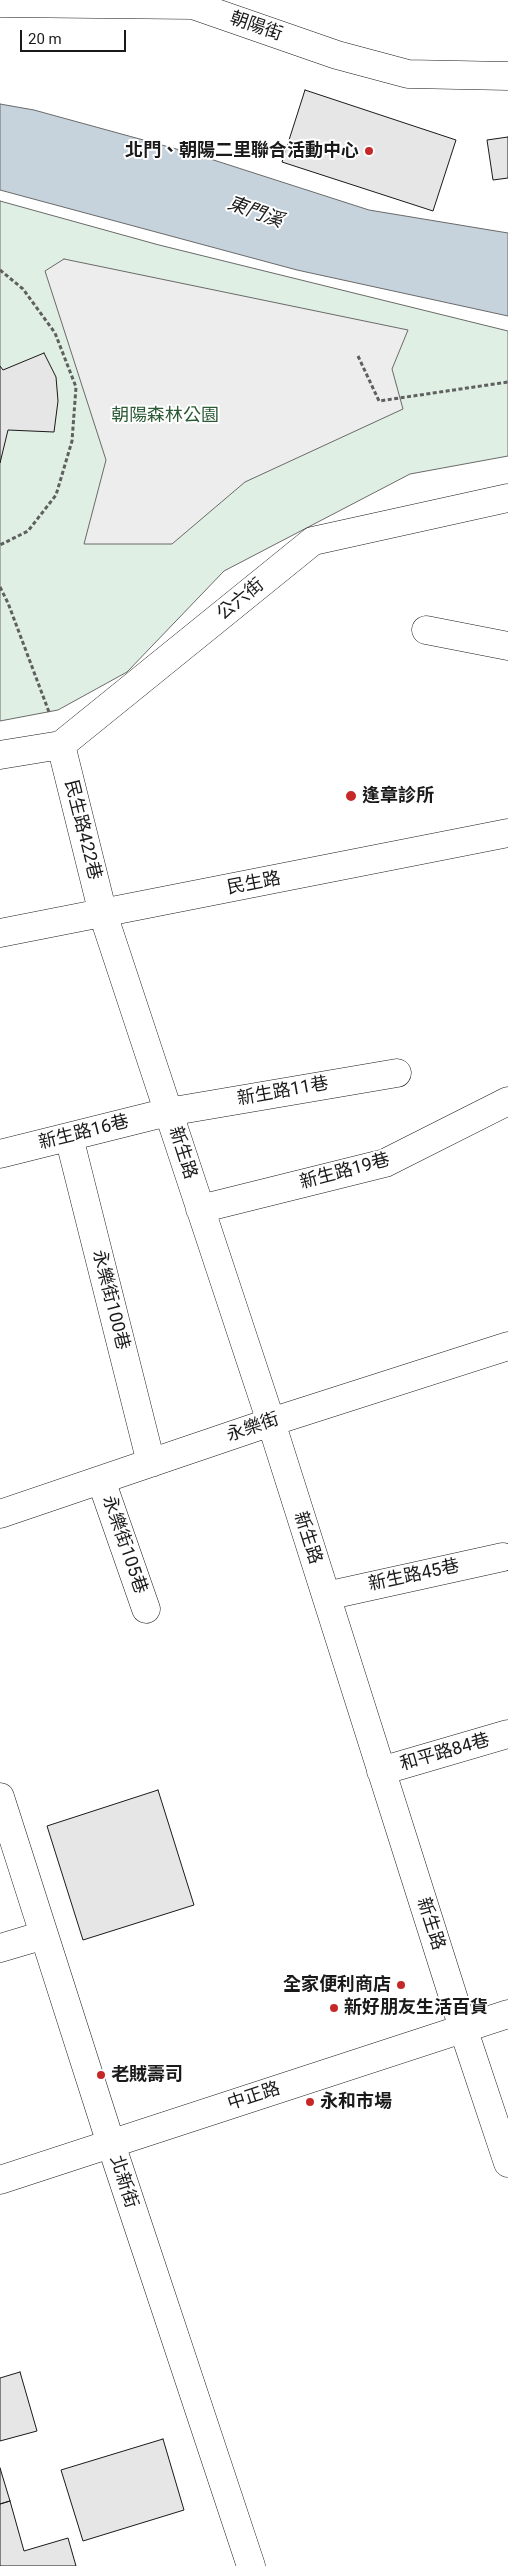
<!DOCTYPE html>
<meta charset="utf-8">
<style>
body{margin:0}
#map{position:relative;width:508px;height:2566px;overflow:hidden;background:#fff;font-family:Roboto,sans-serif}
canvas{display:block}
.scale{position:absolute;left:20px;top:30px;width:106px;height:22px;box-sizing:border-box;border:2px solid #1a1a1a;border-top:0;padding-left:6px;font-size:15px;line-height:18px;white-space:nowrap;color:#1a1a1a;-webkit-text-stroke:4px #fff;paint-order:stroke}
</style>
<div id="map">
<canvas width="508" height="2566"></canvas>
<div class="scale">20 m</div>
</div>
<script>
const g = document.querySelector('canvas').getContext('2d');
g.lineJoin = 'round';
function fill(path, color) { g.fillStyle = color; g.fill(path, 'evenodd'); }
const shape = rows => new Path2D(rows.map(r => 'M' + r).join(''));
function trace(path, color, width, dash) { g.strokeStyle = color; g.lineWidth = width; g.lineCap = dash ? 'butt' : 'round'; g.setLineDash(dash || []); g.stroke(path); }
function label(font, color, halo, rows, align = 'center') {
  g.font = font + ' Roboto,"Noto Sans TC",sans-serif'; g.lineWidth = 4; g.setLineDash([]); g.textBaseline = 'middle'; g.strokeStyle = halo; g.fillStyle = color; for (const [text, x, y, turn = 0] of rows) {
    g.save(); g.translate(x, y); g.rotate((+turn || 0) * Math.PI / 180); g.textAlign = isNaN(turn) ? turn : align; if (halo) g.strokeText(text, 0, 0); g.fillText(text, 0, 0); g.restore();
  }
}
const green = shape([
 [0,201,159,245,508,331,508,456,410,474,224,571,127,672,58,710,0,721,0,201]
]);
fill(green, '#e0efe3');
trace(green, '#6a6a6a', 1);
const parking = shape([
 [64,259,408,330,392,369,403,409,245,482,172,544,84,544,106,460,45,271,64,259]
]);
fill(parking, '#ededed');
trace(parking, '#6a6a6a', 1);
const water = shape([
 [0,104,34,110,198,155,369,210,508,233,508,316,297,270,0,190,0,104]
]);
fill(water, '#c6d2dc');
trace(water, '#6a6a6a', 1);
const building = shape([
 [305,90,456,140,433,211,282,162,305,90],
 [508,137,508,178,493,180,487,140,508,137],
 [44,353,56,377,58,401,54,432,8,430,0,463,0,366,3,370,44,353],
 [158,1790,194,1905,83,1940,47,1826,158,1790],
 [20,2372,37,2431,0,2441,0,2378,20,2372],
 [163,2439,184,2510,83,2541,61,2470,163,2439],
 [0,2468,10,2501,0,2504,0,2468],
 [10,2501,24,2551,68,2538,76,2566,0,2566,0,2504,10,2501]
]);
fill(building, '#e6e6e6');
trace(building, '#1a1a1a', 1);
const minor = shape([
 [0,3,193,5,337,55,408,74,508,76],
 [426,630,508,646],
 [61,745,103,914,271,1422,463,2028,508,2163],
 [0,755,61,745,313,541,508,498],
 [0,933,508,833],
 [69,1137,151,1463],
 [0,1154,168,1112,397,1073],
 [200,1209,385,1163,508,1101],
 [101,1480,146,1609],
 [0,1514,271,1422,508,1346],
 [326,1596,503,1557],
 [381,1771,508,1734],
 [0,1797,111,2144,251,2566],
 [0,1948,44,1935],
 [0,2180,508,2014]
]);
trace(minor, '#1a1a1a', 29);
trace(shape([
 [0,270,23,289,55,333,76,387,72,441,56,495,28,531,0,545],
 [358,356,379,401,508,382],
 [0,587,8,603,49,712]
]), '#5f5f5f', 3, [4, 2.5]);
trace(minor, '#fff', 28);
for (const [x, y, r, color] of [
 [369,151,5,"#c62828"],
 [351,796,6,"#c62828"],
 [401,1985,5,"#c62828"],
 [334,2008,5,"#c62828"],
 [101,2075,5,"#c62828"],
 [310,2102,5,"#c62828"]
]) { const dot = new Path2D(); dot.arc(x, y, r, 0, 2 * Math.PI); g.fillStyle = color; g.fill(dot); trace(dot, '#fff', 2); }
label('18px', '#1a1a1a', '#fff', [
 ["朝陽街",256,27,19],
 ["公六街",241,600,-39],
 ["民生路422巷",82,830,76],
 ["民生路",254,884,-11],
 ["新生路11巷",283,1092,-10],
 ["新生路16巷",84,1133,-14],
 ["新生路",182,1153,72],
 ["新生路19巷",345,1172,-15],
 ["永樂街100巷",110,1300,76],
 ["永樂街",253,1428,-19],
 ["新生路",307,1538,72],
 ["永樂街105巷",124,1545,71],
 ["新生路45巷",414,1576,-12],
 ["和平路84巷",445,1753,-16],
 ["新生路",430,1924,72],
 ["中正路",254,2097,-18],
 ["北新街",123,2182,72]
]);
label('bold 18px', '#1a1a1a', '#fff', [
 ["北門、朝陽二里聯合活動中心",359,151,"right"],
 ["逢章診所",362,796],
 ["全家便利商店",391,1985,"right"],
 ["新好朋友生活百貨",344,2008],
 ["老賊壽司",111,2075],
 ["永和市場",320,2102]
], 'left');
label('18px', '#2b5a34', '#fff', [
 ["朝陽森林公園",165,416]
]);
label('italic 19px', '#1a1a1a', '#fff', [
 ["東門溪",255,213,20]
]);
</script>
